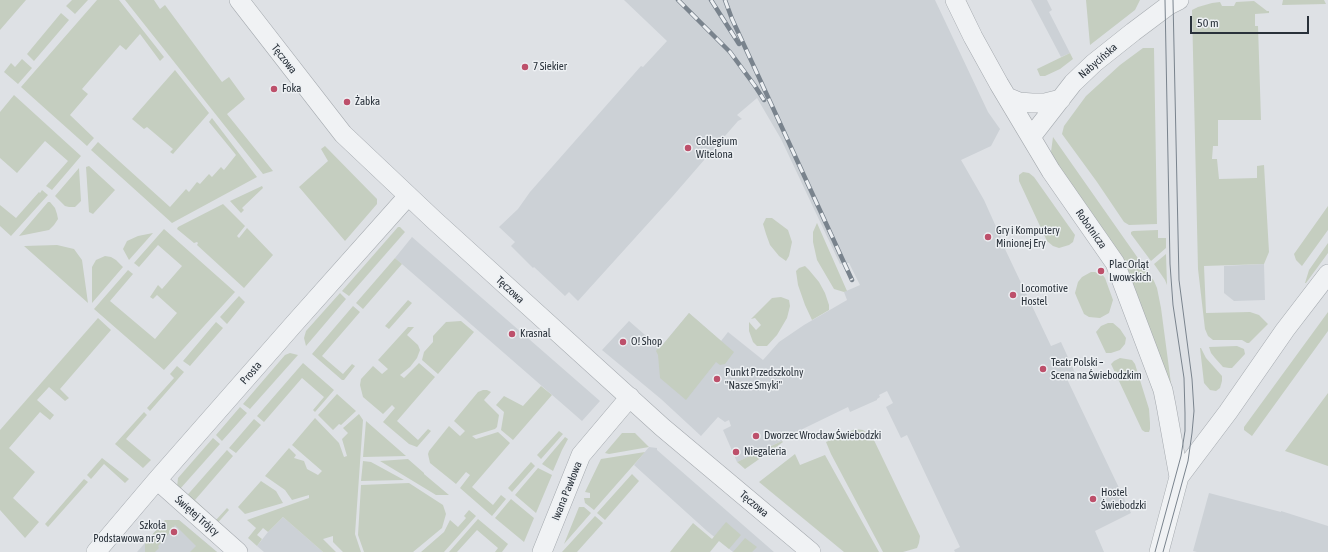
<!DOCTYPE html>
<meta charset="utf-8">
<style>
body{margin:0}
#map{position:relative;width:1328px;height:552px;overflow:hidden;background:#dee1e5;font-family:"Asap Condensed",sans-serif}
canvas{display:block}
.scale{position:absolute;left:1190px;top:16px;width:119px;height:18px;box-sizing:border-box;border:2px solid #29313a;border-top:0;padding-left:5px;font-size:12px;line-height:14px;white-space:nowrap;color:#29313a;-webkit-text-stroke:3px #edf0f3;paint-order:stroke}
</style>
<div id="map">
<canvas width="1328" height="552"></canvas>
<div class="scale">50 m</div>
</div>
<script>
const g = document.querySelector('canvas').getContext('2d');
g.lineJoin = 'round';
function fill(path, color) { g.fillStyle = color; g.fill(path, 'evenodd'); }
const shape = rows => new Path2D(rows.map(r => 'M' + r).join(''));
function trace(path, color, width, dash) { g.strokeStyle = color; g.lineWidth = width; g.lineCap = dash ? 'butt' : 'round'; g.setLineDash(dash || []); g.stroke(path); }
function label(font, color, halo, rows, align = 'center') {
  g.font = font + ' "Asap Condensed",sans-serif'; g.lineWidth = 3; g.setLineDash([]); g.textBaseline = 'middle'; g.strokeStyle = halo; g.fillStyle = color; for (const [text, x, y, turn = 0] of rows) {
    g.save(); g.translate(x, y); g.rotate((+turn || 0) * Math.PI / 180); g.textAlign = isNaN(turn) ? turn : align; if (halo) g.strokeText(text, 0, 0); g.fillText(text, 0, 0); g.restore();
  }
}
fill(shape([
 [624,0,935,0,988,112,1000,129,991,146,961,160,984,200,1006,249,1005,249,1051,346,1061,342,1076,375,1067,379,1131,513,1095,531,1104,552,955,552,954,550,960,547,907,435,901,438,886,407,893,403,887,391,879,395,880,397,877,399,877,400,850,412,848,407,782,439,782,441,771,446,771,447,737,462,723,430,731,426,729,420,725,422,718,417,701,436,661,399,602,350,629,321,660,348,689,313,721,341,728,332,763,360,779,342,804,325,847,300,844,292,860,285,849,263,840,264,781,139,757,98,737,115,742,119,738,121,672,197,578,301,569,292,565,296,534,267,533,268,511,246,515,242,499,227,518,209,530,192,641,66,643,67,667,41],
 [1031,0,1047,0,1052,10,1049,12,1070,53,1061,57],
 [412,237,600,401,582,421,395,258],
 [1264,264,1265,300,1234,301,1224,293,1224,266],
 [649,447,657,448,657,450,774,552,733,552,707,531,634,465],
 [1209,493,1281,512,1281,511,1328,526,1328,552,1197,552,1193,551],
 [283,517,323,552,264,552,257,546,268,532],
 [165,520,179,520,217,552,137,552]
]), '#ccd1d6');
fill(shape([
 [0,0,26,0,0,30],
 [72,0,88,0,75,14,66,6],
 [97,0,119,0,164,57,160,61,140,34,126,50,120,45,82,89,88,94,70,115,94,138,87,146,21,87],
 [125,0,154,0,160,9,165,5,222,82,229,77,245,99,227,114,273,171,263,174],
 [1086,0,1140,0,1135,10,1090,45],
 [1283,0,1324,0,1326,4,1282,5],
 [1254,1,1267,11,1269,11,1269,13,1255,14,1255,26,1258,26,1261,120,1218,120,1218,146,1213,146,1212,159,1217,159,1219,179,1257,178,1257,166,1264,165,1269,252,1264,264,1204,266,1206,313,1250,312,1259,315,1268,324,1249,343,1247,343,1242,340,1213,340,1208,336,1205,329,1198,269,1192,10,1198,7,1212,3,1220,2,1222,6,1234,6,1236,2],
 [61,13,69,20,34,61,27,54],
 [1143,48,1154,48,1157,224,1129,225,1124,222,1097,182,1062,134,1064,126,1086,96,1120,65],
 [1070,53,1073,59,1060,69,1045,76,1040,76,1037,69],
 [22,59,32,68,18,84,4,72,11,63,15,67],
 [175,70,209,113,173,154,170,152,173,149,147,127,144,129,132,119],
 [14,95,81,156,52,190,46,186,68,161,45,141,17,173,0,158,0,112],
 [212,118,257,177,172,223,91,150,98,142,170,207,186,189,189,192,197,182,200,184,209,174,212,177,221,167,224,170,236,155,209,122],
 [1053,137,1154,281,1157,288,1161,308,1172,391,1054,163,1051,152],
 [325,146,377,199,377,204,345,241,299,187,328,161,321,149],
 [89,166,115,190,93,214,89,212,86,167],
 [79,168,81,201,75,207,69,207,65,206,55,196],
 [1023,172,1029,173,1034,177,1075,235,1073,242,1069,245,1059,248,1053,246,1047,241,1019,181,1019,175],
 [262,186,263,188,242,208,244,210,241,213,230,201],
 [42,190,48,195,11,236,0,226,0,205,16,218,39,192,40,193],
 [48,202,50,202,55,208,57,214,58,219,54,225,49,230,19,236],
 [223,204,245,226,237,236,239,238,247,228,273,255,244,288,197,245,198,243,197,242,194,243,177,229,178,227],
 [1328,206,1328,230,1302,266,1296,260,1294,254],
 [766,218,772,218,788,230,792,242,789,256,786,261,779,256,770,245,766,234,763,224],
 [817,223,847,291,844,292,834,289,817,260,813,242,813,232],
 [398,227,400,227,405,232,349,296,342,291],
 [164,229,235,292,164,370,94,309,128,270,133,274,110,301,155,339,177,313,157,295,153,299,150,297,158,285,162,289,182,266,158,245,139,267,134,263],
 [1158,230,1158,238,1166,238,1166,248,1151,261,1131,234,1131,232,1133,231],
 [153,233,129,260,123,249,127,241,138,236],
 [1328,243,1328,253,1306,283,1305,283,1309,270],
 [57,245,74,249,82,260,88,303,24,246],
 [1166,254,1167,285,1165,280,1154,264],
 [105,256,111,257,116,260,123,267,92,303,92,267,96,260],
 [395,258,402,264,363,309,356,303],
 [805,266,809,270,819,282,825,293,829,305,829,310,812,320,805,305,798,285,796,271,799,268],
 [1091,272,1095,272,1102,274,1105,278,1113,300,1109,313,1100,318,1089,317,1084,314,1077,298,1075,293,1078,282,1082,277],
 [340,293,346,299,306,346,304,338,306,331],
 [239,296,245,302,227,324,220,317],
 [781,297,789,300,790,306,787,318,777,335,767,346,757,346,753,342,749,331,749,322,756,330,761,325,755,318,751,319,772,298],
 [408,300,412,303,389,329,385,326],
 [353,306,360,312,322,356,343,374,352,364,355,366,344,380,342,380,312,354],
 [1328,312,1328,331,1252,436,1244,430,1244,427],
 [689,313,734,352,725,364,720,365,716,362,686,400,660,378,658,355,656,351,659,347,660,348],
 [98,318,111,330,60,389,69,398,65,401,49,387,37,400,54,415,50,420,40,412,9,448,35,472,13,498,39,522,25,538,0,510,0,430],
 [461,321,474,332,438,374,422,360,424,352,433,342,433,336,446,322],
 [216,322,223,328,190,366,183,361],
 [1108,323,1113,323,1120,329,1126,338,1125,344,1120,350,1111,353,1106,353,1096,332,1101,326],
 [408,327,414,327,407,335,418,345,420,350,417,358,410,367,400,375,404,378,419,363,435,377,397,421,418,440,428,429,431,431,417,447,409,444,383,422,395,408,392,405,383,414,363,397,360,385,361,379,373,366,382,374,388,369,378,360],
 [1237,346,1244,349,1245,354,1232,368,1229,368,1223,367,1215,358,1211,353,1209,347],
 [1200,348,1201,348,1206,358,1222,376,1222,381,1220,388,1216,391,1210,390,1204,383],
 [290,353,298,355,250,409,243,404,285,355],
 [1120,358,1132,360,1135,364,1149,409,1150,423,1150,429,1149,432,1145,432,1142,430,1111,364,1114,361],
 [303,363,334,390,315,412,313,410,324,397,302,378,264,422,257,416],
 [177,366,184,372,150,411,147,408,174,378,170,374],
 [541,386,552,395,513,440,501,430,504,412,496,405,504,396,523,406],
 [483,390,487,390,491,392,484,400,499,415,497,427,495,429,472,436,476,439,498,432,510,443,472,487,493,505,501,495,506,499,492,516,460,488,470,475,466,472,456,484,430,463,428,454,429,451,449,426,460,436,465,431,454,421,478,392],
 [1328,393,1328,466,1285,451],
 [337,394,356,411,341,425,339,424,333,430,318,415],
 [240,407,247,413,222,441,216,435],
 [144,412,147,415,126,439,151,460,143,468,115,444],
 [359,414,363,420,355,534,361,552,343,552,333,542,333,536,323,539,336,552,323,552,283,517,268,532,263,528,257,535,262,539,257,546,248,538,256,528,247,520,309,498,309,495,292,500,285,490,265,476,289,448,296,455,294,458,304,461,307,469,318,475,322,471,292,445,315,418,339,443,344,457,347,456,342,439,348,433,343,428],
 [254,419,261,425,236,453,229,448],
 [366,421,406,456,363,457],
 [855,429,863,430,872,436,920,536,919,543,917,548,903,552,883,552,831,454,826,442],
 [559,431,563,434,541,459,537,455],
 [622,433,635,433,649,447,609,454,605,453],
 [565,437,568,439,562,450,553,471,542,464],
 [213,438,220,444,180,489,177,487,178,478],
 [782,441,783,442,765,455,745,469,737,462],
 [227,450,233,456,195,500,216,520,227,508,229,510,214,527,183,500],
 [645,452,594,510,585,503,584,498,590,498,590,493,585,492,601,459],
 [795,454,800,465,825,455,879,552,844,552,759,482],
 [102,458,129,479,125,483,104,464,91,479,87,475],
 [408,459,424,473,424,474,449,495,436,495,380,461],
 [363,461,371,462,404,480,361,481],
 [531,462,535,466,512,492,508,488],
 [538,468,552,475,536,513,515,495],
 [632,474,639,481,605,520,597,513],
 [84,479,88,482,48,527,45,524],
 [261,481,276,491,283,503,245,514,238,507],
 [409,483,443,505,446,514,442,528,413,552,364,552,358,535,361,485],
 [511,499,534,518,524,542,495,518],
 [579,507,584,507,591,513,564,544],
 [469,510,476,516,444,552,421,552,444,532,450,520,458,527,466,518,464,516],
 [595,516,603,523,577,552,562,552],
 [478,519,508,544,502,552,495,552,498,548,477,530,457,552,449,552],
 [165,520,179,520,217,552,190,552,196,546,175,525,172,530,158,546,159,548,155,552,145,552,145,543],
 [726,522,741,535,729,549,719,541,710,552,670,552,693,523,712,539],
 [745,538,757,547,752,552,733,552]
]), '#c5cec0');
const minor = shape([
 [239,0,343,134,434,220,662,427,811,552],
 [955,0,973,37,999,84,1051,171,1115,263,1163,390,1166,405,1179,477],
 [1007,97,1019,102,1032,103,1045,103,1061,99],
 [1031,137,1073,83,1094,63,1133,32,1169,5,1179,0],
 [157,480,238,552],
 [96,552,157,480,293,325,408,196],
 [542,552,581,455,630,397],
 [1159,552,1179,477,1228,412,1285,330,1328,274]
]);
trace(minor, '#a4a9ae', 20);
trace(minor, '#f0f2f4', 19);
trace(shape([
 [1155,552,1181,456,1185,431,1185,413,1184,378,1173,305,1170,264,1165,0],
 [1163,552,1188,461,1192,433,1194,411,1192,379,1179,280,1173,0]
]), '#79838d', 1);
const rail = shape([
 [678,0,730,52,755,86,764,100],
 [711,0,739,44],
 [725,0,732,19,756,71,852,280]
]);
trace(rail, '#79838d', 4.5);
trace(rail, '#edf0f3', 3, [9]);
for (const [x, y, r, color] of [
 [525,67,4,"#bd506b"],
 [274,89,4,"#bd506b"],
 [347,102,4,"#bd506b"],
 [688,148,4,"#bd506b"],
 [988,237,4,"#bd506b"],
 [1101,271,4,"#bd506b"],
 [1013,295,4,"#bd506b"],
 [512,334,4,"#bd506b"],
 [623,342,4,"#bd506b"],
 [1043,369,4,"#bd506b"],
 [717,379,4,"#bd506b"],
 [756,436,4,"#bd506b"],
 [736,452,4,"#bd506b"],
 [1093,499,4,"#bd506b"],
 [174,532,4,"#bd506b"]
]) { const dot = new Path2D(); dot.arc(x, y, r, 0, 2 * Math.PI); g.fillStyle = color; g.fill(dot); trace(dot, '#edf0f3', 1.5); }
label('11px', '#29313a', '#edf0f3', [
 ["Tęczowa",284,59,52],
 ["Nabycińska",1098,61,-41],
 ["Robotnicza",1091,229,55],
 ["Tęczowa",510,290,43],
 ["Prosta",251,373,-49],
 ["Iwana Pawłowa",567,491,-68],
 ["Tęczowa",754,504,40],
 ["Świętej Trójcy",197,516,41]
]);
label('11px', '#29313a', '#edf0f3', [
 ["7 Siekier",533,67],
 ["Foka",282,89],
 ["Żabka",355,102],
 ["Collegium",696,142],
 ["Witelona",696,155],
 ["Gry i Komputery",996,231],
 ["Minionej Ery",996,244],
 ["Plac Orląt",1109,265],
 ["Lwowskich",1109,278],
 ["Locomotive",1021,289],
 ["Hostel",1021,302],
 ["Krasnal",520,334],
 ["O! Shop",631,342],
 ["Teatr Polski –",1051,363],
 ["Scena na Świebodzkim",1051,376],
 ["Punkt Przedszkolny",725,373],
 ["\"Nasze Smyki\"",725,386],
 ["Dworzec Wrocław Świebodzki",764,436],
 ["Niegaleria",744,452],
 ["Hostel",1101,493],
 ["Świebodzki",1101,506],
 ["Szkoła",166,526,"right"],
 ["Podstawowa nr 97",166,539,"right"]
], 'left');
</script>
